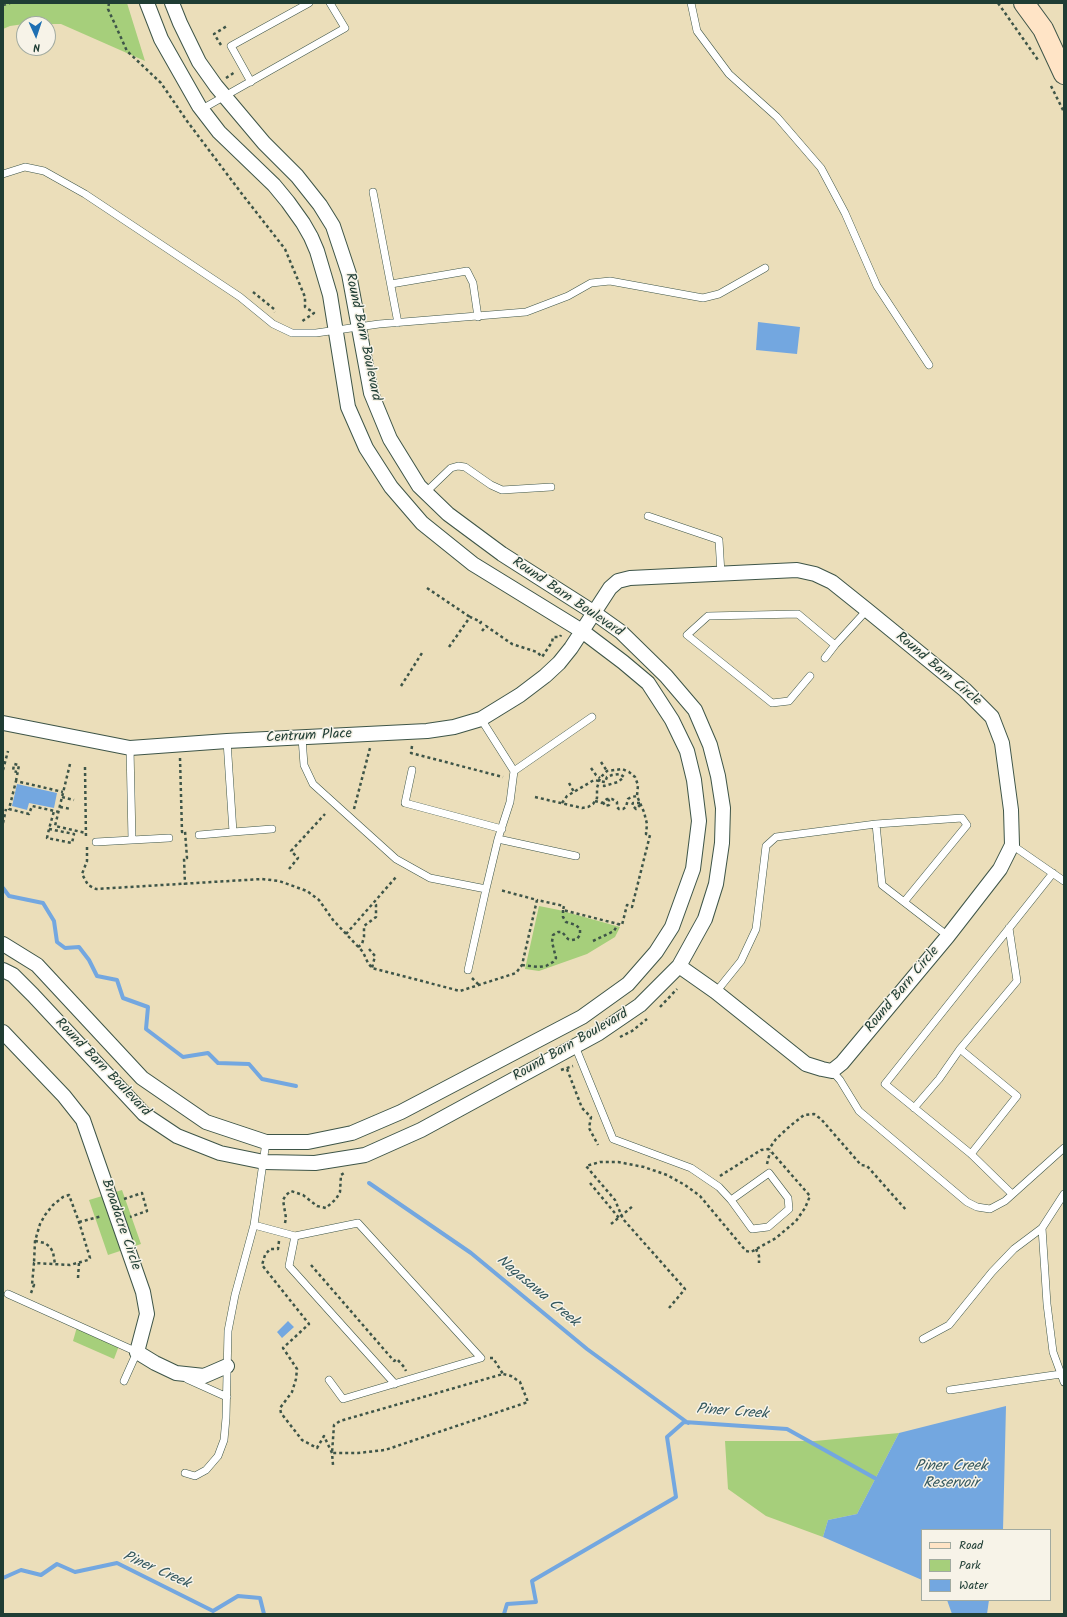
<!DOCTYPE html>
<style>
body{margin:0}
#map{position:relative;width:1067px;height:1617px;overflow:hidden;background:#ebdeba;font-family:Kalam,sans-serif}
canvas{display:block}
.frame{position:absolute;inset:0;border:4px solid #1f3d34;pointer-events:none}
.legend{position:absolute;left:921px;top:1529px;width:130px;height:72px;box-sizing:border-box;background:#f7f3e8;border:1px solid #a1aaa0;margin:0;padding:5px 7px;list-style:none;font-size:12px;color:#1f3d34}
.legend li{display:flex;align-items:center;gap:8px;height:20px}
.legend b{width:20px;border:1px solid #a1aaa0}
.north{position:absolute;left:16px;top:16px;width:40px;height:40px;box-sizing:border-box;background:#f7f3e8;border:1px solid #a1aaa0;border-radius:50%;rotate:177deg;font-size:11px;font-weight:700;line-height:16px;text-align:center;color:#1f3d34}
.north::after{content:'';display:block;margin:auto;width:14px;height:18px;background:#1f6fb2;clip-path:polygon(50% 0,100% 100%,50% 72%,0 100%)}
</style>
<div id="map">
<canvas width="1067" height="1617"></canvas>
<div class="frame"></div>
<ul class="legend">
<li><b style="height:5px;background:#ffe4c6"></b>Road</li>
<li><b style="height:11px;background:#a6cf7b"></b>Park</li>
<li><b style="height:11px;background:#73a7e0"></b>Water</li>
</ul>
<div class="north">N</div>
</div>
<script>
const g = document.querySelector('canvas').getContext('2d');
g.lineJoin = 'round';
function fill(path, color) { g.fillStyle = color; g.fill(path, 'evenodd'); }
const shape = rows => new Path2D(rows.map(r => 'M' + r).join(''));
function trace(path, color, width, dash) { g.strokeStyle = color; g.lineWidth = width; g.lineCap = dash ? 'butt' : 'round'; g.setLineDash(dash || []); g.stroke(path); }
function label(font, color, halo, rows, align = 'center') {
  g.font = font + ' Kalam,sans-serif'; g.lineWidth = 3; g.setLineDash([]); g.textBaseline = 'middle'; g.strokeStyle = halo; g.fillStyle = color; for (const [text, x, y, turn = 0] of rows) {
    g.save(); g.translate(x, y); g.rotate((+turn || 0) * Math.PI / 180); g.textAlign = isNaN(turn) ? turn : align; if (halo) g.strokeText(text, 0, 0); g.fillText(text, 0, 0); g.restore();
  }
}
fill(shape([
 [3,3,127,3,145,61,61,24,24,24,10,26,3,29],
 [539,906,559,910,620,927,615,937,587,954,539,971,525,969],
 [122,1190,141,1244,108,1255,89,1200],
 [77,1327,120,1343,114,1359,73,1341],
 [899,1433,857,1514,828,1520,823,1537,766,1516,728,1489,725,1441,815,1441]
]), '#a6cf7b');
fill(shape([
 [758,322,800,327,797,354,756,350],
 [17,784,57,793,54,808,29,803,27,810,12,806],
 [288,1321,294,1327,282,1338,277,1332],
 [1006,1406,1003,1530,922,1530,922,1580,823,1537,828,1520,857,1514,899,1433],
 [947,1600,989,1600,987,1614,952,1614]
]), '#73a7e0');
trace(shape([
 [3,888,9,896,43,903,54,921,57,942,65,948,79,947,89,960,97,976,117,980,123,998,148,1007,146,1029,183,1057,208,1053,218,1063,249,1064,262,1079,296,1086],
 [369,1183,471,1253,587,1349,688,1423],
 [3,1578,21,1570,41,1575,57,1564,75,1572,117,1563,213,1611,238,1596,260,1598,264,1614],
 [504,1614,507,1604,536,1602,532,1581,676,1497,667,1437,684,1422,787,1429,880,1481]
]), '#73a7e0', 4);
const service = shape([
 [691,3,697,31,729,74,777,117,821,168,845,213,877,286,929,365],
 [251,82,231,46,309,3],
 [202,109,345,28,330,3],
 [3,174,25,167,44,171,85,194,240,297,273,324,292,333,316,333,379,324,526,312,568,296,591,283,610,281,703,298,719,294,765,268],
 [373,192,398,323],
 [391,284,467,271,473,283,478,317],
 [426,492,451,468,458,466,465,467,491,485,502,490,551,487],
 [648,516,719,540,721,574],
 [825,658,835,645],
 [810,676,789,701,772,703,687,635,708,616,798,614,835,645,867,610],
 [302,738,304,765,313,784,396,859,430,878,486,889,498,839,510,802,514,771,481,719],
 [412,770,405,803,502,829],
 [514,771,592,717],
 [233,832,272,829],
 [199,835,233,832,227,741],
 [498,839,576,856],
 [132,840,169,838],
 [96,842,132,840,130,748],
 [1012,845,1064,881],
 [904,902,967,825,962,818,876,824,882,885,948,936],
 [468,970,486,889],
 [716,992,741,961,756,929,766,846,776,837,876,824],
 [575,1046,613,1139,691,1168,719,1187,731,1200,752,1229,768,1227,789,1209,788,1198,769,1173,731,1200],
 [832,1071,840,1080,859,1111,967,1202,977,1207,990,1209,1005,1201,1064,1148],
 [914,1108,939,1079,960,1049],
 [971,1154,1017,1096,960,1049,1017,981,1009,928],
 [1012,1194,971,1154,885,1084,1053,873],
 [1064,1194,1042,1228,1047,1304,1053,1352,1064,1382],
 [254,1225,295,1236,358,1223,481,1358,343,1399,329,1380],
 [295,1236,289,1266,395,1384],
 [8,1294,137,1352,124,1381],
 [923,1339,949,1325,992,1272,1014,1249,1042,1228],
 [187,1379,227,1397],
 [950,1390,1061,1374],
 [185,1473,195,1476,206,1470,218,1456,224,1440,226,1418,228,1331,235,1295,254,1225,266,1142]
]);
const minor = shape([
 [3,723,130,748,227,741,427,731,454,727,481,719,520,695,545,676,559,663,571,648,610,588,618,581,630,578,797,570,815,574,832,582,867,610,965,690,992,717,1002,743,1011,810,1012,845,1000,869,948,936,842,1063,832,1071,822,1069,806,1064,716,992,679,966],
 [3,944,37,965,142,1078,206,1122,266,1142,308,1142,352,1133,401,1112,582,1017,628,984,656,952,672,927,693,869,699,821,694,780,687,751,672,720,648,683,623,662,582,631,473,564,422,523,391,487,366,448,348,407,330,295,317,251,311,237,303,223,288,202,274,185,219,132,199,106,161,39,147,3],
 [3,970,13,975,33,995,144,1114,177,1136,220,1153,264,1162,315,1163,365,1155,421,1130,599,1033,640,1005,679,966,705,919,716,884,722,843,723,808,718,776,710,745,695,710,666,676,621,632,593,612,502,554,448,514,419,486,390,439,371,393,349,274,333,226,320,205,297,176,264,143,216,86,199,62,180,23,172,3],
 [3,1032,64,1096,83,1120,143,1292,147,1314,137,1352,155,1363,176,1373,204,1376,227,1366]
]);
const secondary = shape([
 [1024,3,1043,29,1064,74]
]);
trace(service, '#3e5548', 8);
trace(minor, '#3e5548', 16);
trace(secondary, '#3e5548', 22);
trace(shape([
 [109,3,108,9,127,51,161,83,187,121,242,194,285,249,305,297,305,307,314,313,301,322],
 [998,3,1038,60],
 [3,5,10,3],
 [221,45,214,34,227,26],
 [226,78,235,72],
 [1051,86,1064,112],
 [253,292,274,309,275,312],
 [427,588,470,617],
 [482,631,486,626,512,644,537,652,542,657,552,642,553,637,560,637,561,635],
 [449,647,470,617,481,622,478,626],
 [401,686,422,653],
 [412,746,411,753,503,777],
 [180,758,182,832,185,831,187,858,184,858,185,885],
 [601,762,607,771],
 [70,764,55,826,86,833],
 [85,767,86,838],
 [591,768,596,775,600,778],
 [3,770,8,751],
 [16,781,19,765,14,764,13,771,17,772],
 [569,783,574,792],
 [62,797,74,800],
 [535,797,582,808,588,807,593,804,597,798,597,788,600,778,607,771,622,769,629,772,635,777,638,785,637,796,644,812,647,824,646,834,650,835,632,907,627,905,622,925,563,910,564,906,537,900],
 [595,801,602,803,607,799,612,799,617,802,617,807,619,809,623,809,626,807,628,799,631,797,637,796],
 [603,802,605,806,609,805,609,801,608,799],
 [562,803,567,796,594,780,605,782,604,786,618,782,624,777,620,774,612,775,607,777,605,782],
 [640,803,633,803,632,805,636,809,640,805],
 [60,807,71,809],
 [354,809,370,748],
 [59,812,32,806,29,814,9,809,16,781,63,792],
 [3,823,6,809],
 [49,829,74,834,72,843,47,838,49,829,54,811],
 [87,847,87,861,82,874,88,885,96,889,262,879,279,881,307,891,319,900,333,920,363,952,368,963,372,968,460,991,516,973,522,965,537,900,500,890],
 [289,869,298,858,291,851,325,814],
 [346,934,397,876],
 [593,941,614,931,618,924],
 [358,947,362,944,364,937,364,926,376,917,376,905,374,902],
 [369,949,375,956,372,968],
 [522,965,538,967,546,966,553,962,556,958,552,942,553,935,558,932,562,932,568,939,572,940,577,939,580,935,580,929,576,925,566,922,563,917,563,910],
 [472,978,479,985],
 [660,1007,677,989],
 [620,1037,632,1031,647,1019],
 [567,1069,582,1108,591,1117,589,1128,598,1145],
 [561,1070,573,1066],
 [767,1164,770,1152],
 [720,1176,761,1150,769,1149,776,1139,790,1126,804,1115,814,1114,821,1119,861,1165,867,1166,907,1211],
 [590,1183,619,1218],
 [124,1199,142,1193,147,1211,130,1217],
 [79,1222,102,1216],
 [285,1223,286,1218,283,1200,286,1195,291,1191,303,1195,317,1206,326,1208,336,1199,340,1192,341,1175,344,1173],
 [611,1224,633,1206],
 [35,1241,45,1243,50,1247,53,1252,55,1264],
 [279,1241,278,1249,270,1249,265,1255,262,1265,309,1324,283,1348,297,1369,296,1379,292,1392,280,1408,281,1413,302,1440,317,1448,324,1436,332,1453,333,1465],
 [756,1249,759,1256,759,1263],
 [311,1265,394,1361,397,1359,404,1367,406,1371],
 [78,1278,79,1263],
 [31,1293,34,1285,32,1285,34,1263,70,1265,88,1260,90,1258,79,1222,69,1195,63,1197,53,1205,45,1215,40,1224,35,1241,34,1263],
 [669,1308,685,1289,623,1219,615,1200,586,1166,600,1162,618,1162,644,1167,667,1175,685,1185,700,1196,746,1251,751,1252,776,1238,796,1221,805,1208,810,1196,769,1149],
 [490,1358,493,1358,503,1374,340,1421,334,1425,332,1453,358,1453,385,1450,528,1402,520,1382,511,1376,503,1374]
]), '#3e5548', 2.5, [3, 3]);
trace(service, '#fff', 7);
trace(minor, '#fff', 14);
trace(secondary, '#ffe4c6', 20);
label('14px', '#1f3d34', '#f7f3e8', [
 ["Round Barn Boulevard",362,337,78],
 ["Round Barn Boulevard",567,598,34],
 ["Round Barn Circle",938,670,40],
 ["Centrum Place",309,737,-3],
 ["Round Barn Circle",903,990,-50],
 ["Round Barn Boulevard",571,1046,-30],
 ["Round Barn Boulevard",102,1068,46],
 ["Broadacre Circle",120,1225,71]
]);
label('italic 15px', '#34585f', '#f7f3e8', [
 ["Nagasawa Creek",537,1292,40],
 ["Piner Creek",732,1413,4],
 ["Piner Creek",951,1467],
 ["Reservoir",951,1484],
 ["Piner Creek",156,1571,24]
]);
</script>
